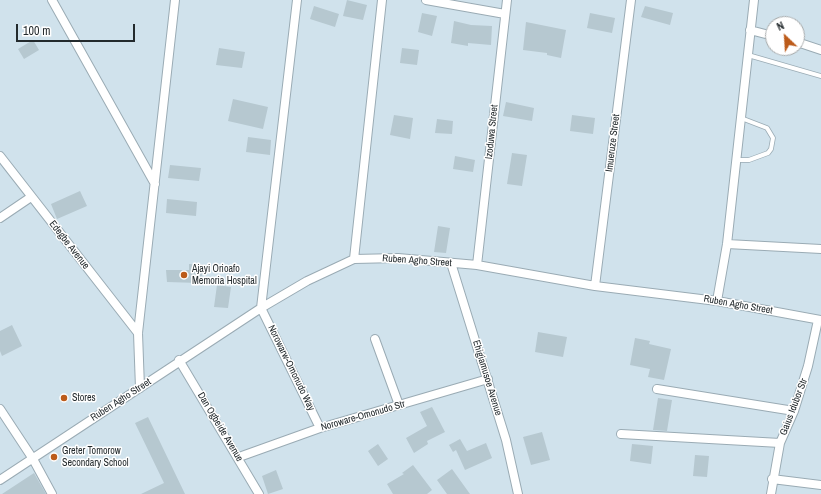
<!DOCTYPE html>
<style>
body{margin:0}
#map{position:relative;width:821px;height:494px;overflow:hidden;background:#d0e2ec;font-family:"Archivo Narrow",sans-serif}
canvas{display:block}
.north{position:absolute;left:765px;top:16px;width:40px;height:40px;box-sizing:border-box;background:#fff;border:1px solid #a7aaab;border-radius:50%;rotate:335deg;font-size:11px;font-weight:700;line-height:16px;text-align:center;color:#232a2d}
.north::after{content:'';display:block;margin:auto;width:14px;height:18px;background:#bc5b1a;clip-path:polygon(50% 0,100% 100%,50% 72%,0 100%)}
.scale{position:absolute;left:16px;top:24px;width:119px;height:18px;box-sizing:border-box;border:2px solid #232a2d;border-top:0;padding-left:5px;font-size:12px;line-height:14px;white-space:nowrap;color:#232a2d;-webkit-text-stroke:3px #fff;paint-order:stroke}
</style>
<div id="map">
<canvas width="821" height="494"></canvas>
<div class="north">N</div>
<div class="scale">100 m</div>
</div>
<script>
const g = document.querySelector('canvas').getContext('2d');
g.lineJoin = 'round';
function fill(path, color) { g.fillStyle = color; g.fill(path, 'evenodd'); }
const shape = rows => new Path2D(rows.map(r => 'M' + r).join(''));
function trace(path, color, width, dash) { g.strokeStyle = color; g.lineWidth = width; g.lineCap = dash ? 'butt' : 'round'; g.setLineDash(dash || []); g.stroke(path); }
function label(font, color, halo, rows, align = 'center') {
  g.font = font + ' "Archivo Narrow",sans-serif'; g.lineWidth = 3; g.setLineDash([]); g.textBaseline = 'middle'; g.strokeStyle = halo; g.fillStyle = color; for (const [text, x, y, turn = 0] of rows) {
    g.save(); g.translate(x, y); g.rotate((+turn || 0) * Math.PI / 180); g.textAlign = isNaN(turn) ? turn : align; if (halo) g.strokeText(text, 0, 0); g.fillText(text, 0, 0); g.restore();
  }
}
fill(shape([
 [347,0,367,5,363,20,343,16],
 [314,6,339,14,335,27,310,19],
 [645,6,673,13,670,25,641,17],
 [422,13,437,16,432,36,418,32],
 [590,13,615,18,612,33,587,28],
 [454,21,471,25,492,26,491,45,468,43,468,46,451,43],
 [526,22,566,30,561,58,547,55,547,53,523,50],
 [33,40,39,50,24,59,18,49],
 [219,48,245,52,242,68,216,65],
 [402,48,419,50,417,65,400,63],
 [233,99,268,107,263,129,228,121],
 [506,102,534,108,532,121,503,116],
 [394,115,413,118,410,139,390,135],
 [572,115,595,118,593,134,570,131],
 [437,119,453,121,452,134,435,133],
 [248,137,271,140,270,155,246,152],
 [512,153,527,155,522,186,507,184],
 [455,156,475,160,473,172,453,169],
 [170,165,201,168,199,181,168,178],
 [80,191,87,206,57,219,51,204],
 [167,199,197,202,196,216,166,213],
 [438,226,450,228,446,253,434,252],
 [189,264,209,265,208,273,202,274,203,282,199,283,167,282,166,270,189,270],
 [217,285,231,287,228,308,214,307],
 [12,325,22,346,2,356,0,351,0,331],
 [538,332,567,337,563,357,535,352],
 [635,338,650,341,649,344,671,349,664,380,648,377,650,369,630,365],
 [658,398,672,400,667,431,653,430],
 [432,407,445,432,427,441,428,444,414,453,406,438,427,426,420,412],
 [148,417,185,494,141,494,164,483,135,423],
 [542,432,550,460,531,465,523,437],
 [460,439,467,451,486,443,492,458,465,470,456,450,453,452,449,445],
 [378,444,388,459,378,466,368,451],
 [632,444,653,446,651,464,630,461],
 [695,455,709,456,707,477,693,476],
 [413,465,432,490,427,494,393,494,387,484,404,474,402,473],
 [452,469,470,494,447,494,437,480],
 [276,470,283,489,268,494,262,476],
 [34,473,46,494,2,494]
]), '#b6c8d0');
const lane = shape([
 [748,55,821,76],
 [737,160,749,160,768,153,771,149,773,138,767,128,741,118]
]);
const street = shape([
 [52,0,155,184],
 [297,0,261,308,320,428],
 [426,0,505,14],
 [750,30,773,36],
 [797,42,821,50],
 [0,156,138,333],
 [0,218,31,197],
 [727,244,821,249],
 [354,259,382,0],
 [451,263,506,440,518,494],
 [477,265,507,0],
 [595,286,631,0],
 [717,301,727,244,754,0],
 [375,339,399,405],
 [179,360,259,494],
 [140,388,138,333,175,0],
 [657,389,794,411],
 [0,409,33,459,52,494],
 [621,434,780,443],
 [239,457,320,428,488,379],
 [772,479,821,485],
 [0,480,261,308,307,281,354,259,398,258,477,265,595,286,717,301,821,320],
 [771,494,780,443,794,411,808,366,818,320]
]);
trace(lane, '#9aabb4', 5.5);
trace(street, '#9aabb4', 10);
trace(lane, '#fff', 4);
trace(street, '#fff', 8);
for (const [x, y, r, color] of [
 [184,275,4,"#bc5b1a"],
 [64,398,4,"#bc5b1a"],
 [54,457,4,"#bc5b1a"]
]) { const dot = new Path2D(); dot.arc(x, y, r, 0, 2 * Math.PI); g.fillStyle = color; g.fill(dot); trace(dot, '#fff', 1.5); }
label('10px', '#232a2d', '#fff', [
 ["Izoduwa Street",492,132,-84],
 ["Imueruze Street",613,143,-83],
 ["Edegbe Avenue",69,245,52],
 ["Ruben Agho Street",417,261,4],
 ["Ruben Agho Street",738,305,10],
 ["Norowarw-Omonudo Way",291,368,64],
 ["Ehigiamusoe Avenue",487,378,73],
 ["Ruben Agho Street",121,400,-33],
 ["Gaius Idubor Str",794,407,-69],
 ["Noroware-Omonudo Str",363,416,-16],
 ["Dan Ogbeide Avenue",220,427,59]
]);
label('10px', '#232a2d', '#fff', [
 ["Ajayi Orioafo",192,269],
 ["Memoria Hospital",192,281],
 ["Stores",72,398],
 ["Greter Tomorow",62,451],
 ["Secondary School",62,463]
], 'left');
</script>
